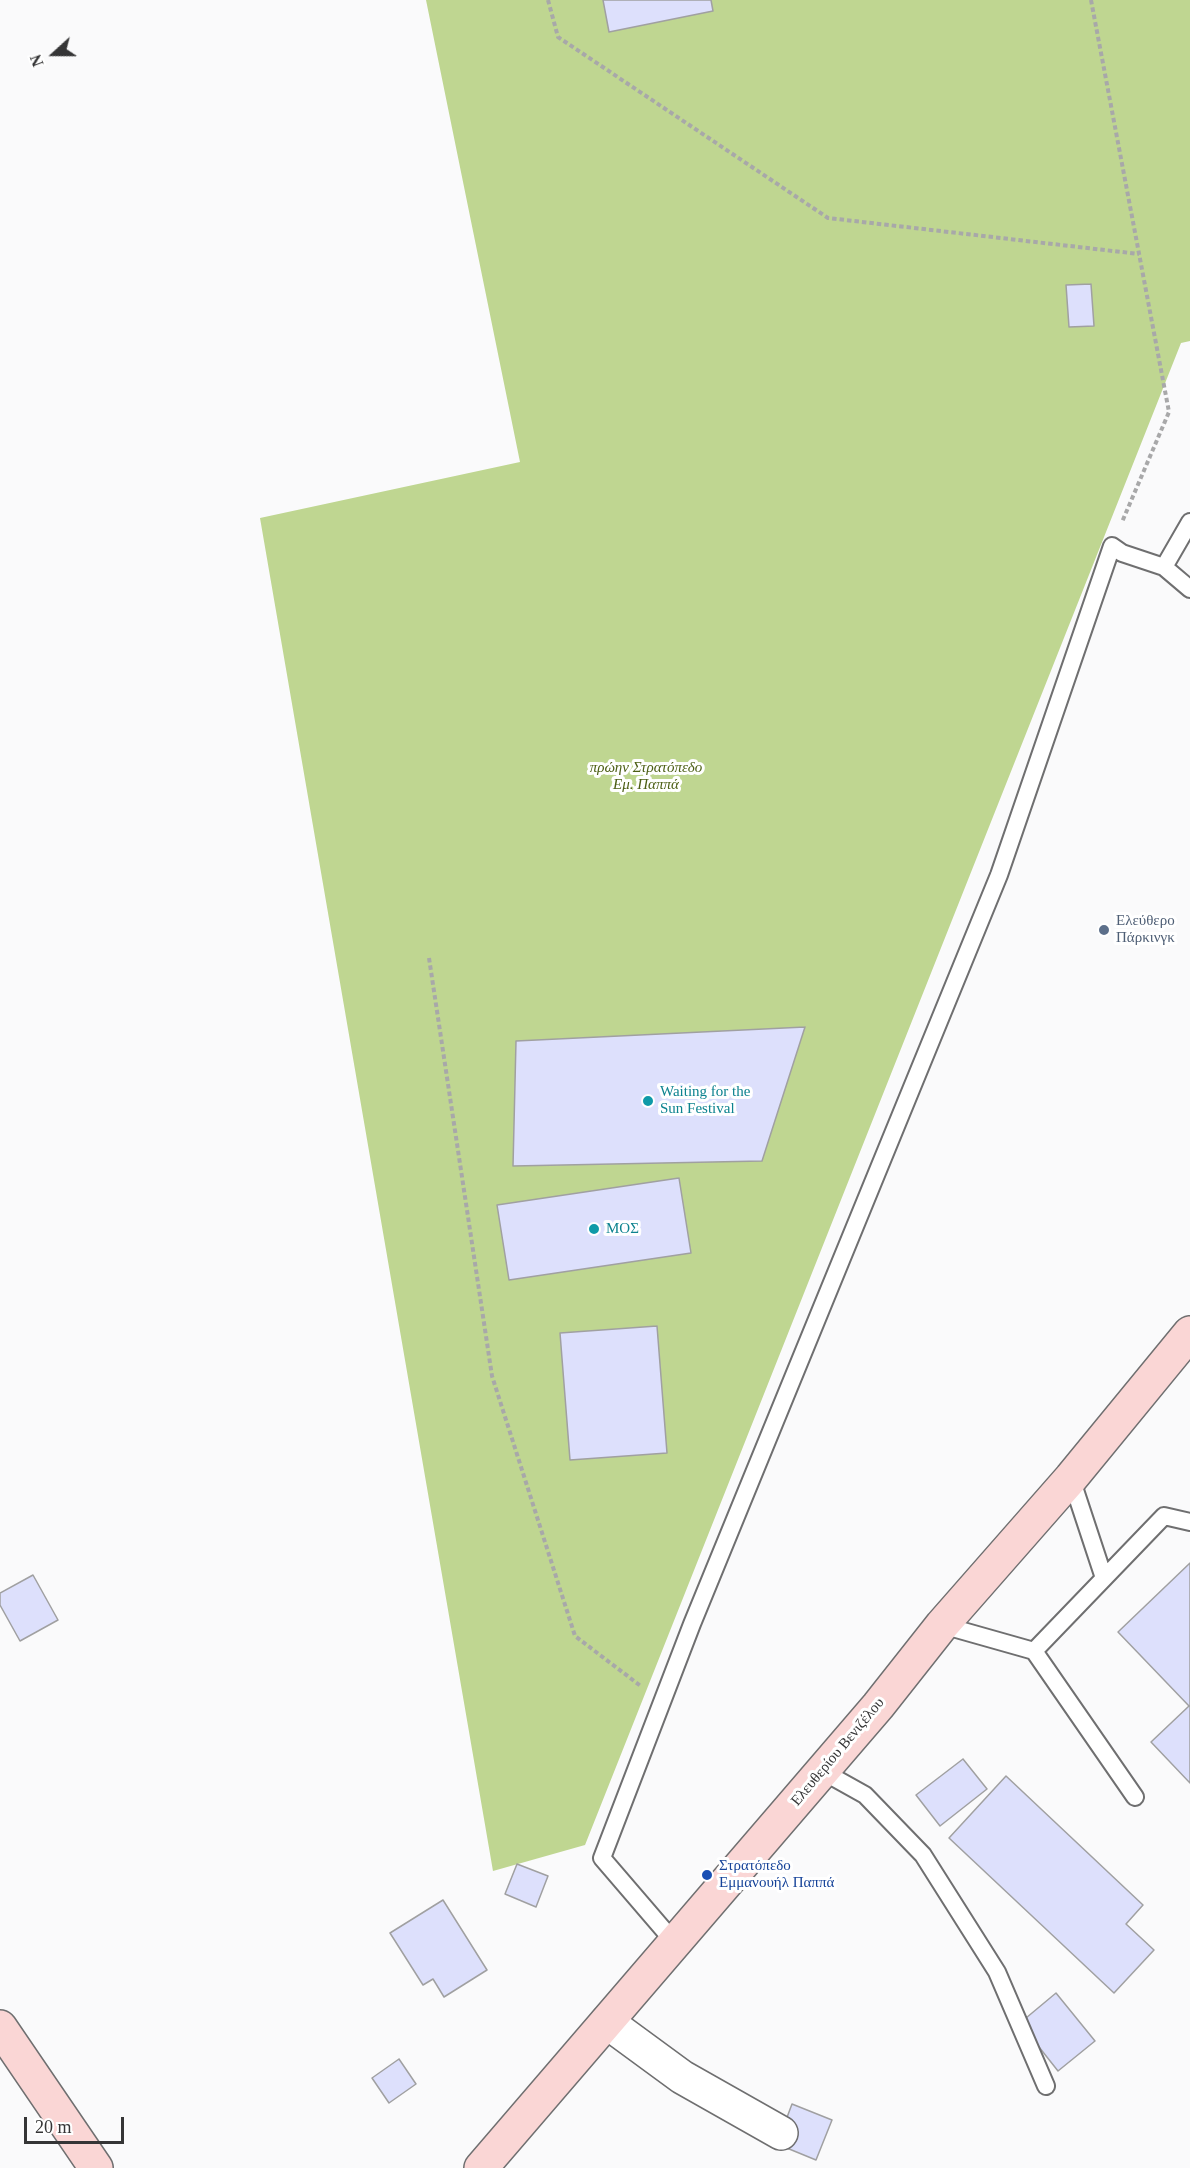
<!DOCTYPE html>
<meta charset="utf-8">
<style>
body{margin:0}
#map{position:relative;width:1190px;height:2168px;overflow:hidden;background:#fafafb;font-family:"Times New Roman",serif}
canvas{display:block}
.north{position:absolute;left:24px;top:24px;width:60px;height:60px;-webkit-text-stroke:4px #fff;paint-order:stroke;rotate:249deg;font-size:16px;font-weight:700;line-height:24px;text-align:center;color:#353536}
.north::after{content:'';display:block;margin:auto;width:21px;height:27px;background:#353536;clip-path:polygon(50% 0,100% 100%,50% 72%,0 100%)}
.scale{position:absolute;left:24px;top:2117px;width:100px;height:27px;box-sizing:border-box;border:3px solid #353536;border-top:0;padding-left:8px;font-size:18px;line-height:21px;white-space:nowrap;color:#353536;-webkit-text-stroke:4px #fff;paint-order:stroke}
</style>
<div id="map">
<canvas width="1190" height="2168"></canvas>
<div class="north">N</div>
<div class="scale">20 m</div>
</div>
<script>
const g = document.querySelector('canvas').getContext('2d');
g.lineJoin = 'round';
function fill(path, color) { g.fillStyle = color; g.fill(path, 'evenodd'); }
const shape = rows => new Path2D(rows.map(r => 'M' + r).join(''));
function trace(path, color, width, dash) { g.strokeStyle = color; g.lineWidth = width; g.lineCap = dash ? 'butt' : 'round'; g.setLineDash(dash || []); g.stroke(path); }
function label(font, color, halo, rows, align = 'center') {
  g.font = font + ' "Times New Roman",serif'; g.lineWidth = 6; g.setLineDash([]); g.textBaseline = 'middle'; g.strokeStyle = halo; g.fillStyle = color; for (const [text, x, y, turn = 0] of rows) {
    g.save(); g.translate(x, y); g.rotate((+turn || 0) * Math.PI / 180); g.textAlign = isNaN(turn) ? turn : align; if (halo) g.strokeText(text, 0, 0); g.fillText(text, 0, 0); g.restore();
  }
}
fill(shape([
 [426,0,1190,0,1190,341,1181,343,585,1845,493,1871,260,518,520,462]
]), '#bfd691');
const building = shape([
 [603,0,711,0,713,11,609,32,603,0],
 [1091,284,1094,326,1069,327,1066,285,1091,284],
 [805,1027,762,1161,513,1166,516,1041,805,1027],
 [679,1178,691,1253,509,1280,497,1205,679,1178],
 [657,1326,667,1453,570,1460,560,1333,657,1326],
 [1190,1563,1190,1783,1151,1742,1189,1706,1118,1632,1190,1563],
 [33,1575,58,1620,20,1641,0,1605,0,1593,33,1575],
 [963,1759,987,1789,940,1826,916,1795,963,1759],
 [1006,1776,1143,1905,1126,1924,1154,1950,1114,1993,949,1838,1006,1776],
 [517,1864,548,1876,536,1907,505,1894,517,1864],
 [443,1900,487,1970,444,1997,433,1979,423,1985,390,1933,443,1900],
 [1056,1993,1095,2041,1058,2071,1020,2023,1056,1993],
 [399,2059,416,2084,389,2103,372,2078,399,2059],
 [792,2104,832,2120,816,2160,777,2144,792,2104]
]);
fill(building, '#dde0fc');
trace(building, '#a0a0a1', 1.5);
const lane = shape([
 [1164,567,1190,522],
 [1071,1478,1104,1578],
 [942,1625,1034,1651],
 [822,1771,865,1795,923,1855,997,1972,1046,2086],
 [1135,1797,1034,1651,1164,1516,1190,1522],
 [675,1943,602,1858,692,1624,999,875,1112,546,1122,553,1164,567,1190,589]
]);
const street = shape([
 [607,2022,682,2077,781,2133]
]);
const secondary = shape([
 [0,2027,96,2168],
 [481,2168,878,1706,942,1625,1071,1478,1190,1333]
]);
trace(lane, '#6f6f70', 20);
trace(street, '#6f6f70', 36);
trace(secondary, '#6f6f70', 36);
trace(shape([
 [548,0,558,37,828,218,1139,254],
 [1091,0,1169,412,1122,522],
 [429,958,492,1376,575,1636,642,1687]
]), '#a8a8a9', 4, [4.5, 3]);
trace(lane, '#fff', 16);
trace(street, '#fff', 33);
trace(secondary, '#fad6d5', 33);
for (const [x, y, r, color] of [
 [1104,930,6,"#5c6f8a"],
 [648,1101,6,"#0f9aa8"],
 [594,1229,6,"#0f9aa8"],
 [707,1875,6,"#1a4fb4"]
]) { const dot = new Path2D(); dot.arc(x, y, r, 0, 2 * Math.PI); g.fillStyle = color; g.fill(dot); trace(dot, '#fff', 2); }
label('italic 15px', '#4c5f15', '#fff', [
 ["πρώην Στρατόπεδο",646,768],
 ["Εμ. Παππά",646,785]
]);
label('15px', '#4e5e75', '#fff', [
 ["Ελεύθερο",1116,921],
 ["Πάρκινγκ",1116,938]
], 'left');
label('15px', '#0d838f', '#fff', [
 ["Waiting for the",660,1092],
 ["Sun Festival",660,1109],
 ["ΜΟΣ",606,1229]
], 'left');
label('15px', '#353536', '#fff', [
 ["Ελευθερίου Βενιζέλου",838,1752,-50]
]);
label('15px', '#164399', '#fff', [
 ["Στρατόπεδο",719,1866],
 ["Εμμανουήλ Παππά",719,1883]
], 'left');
</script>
